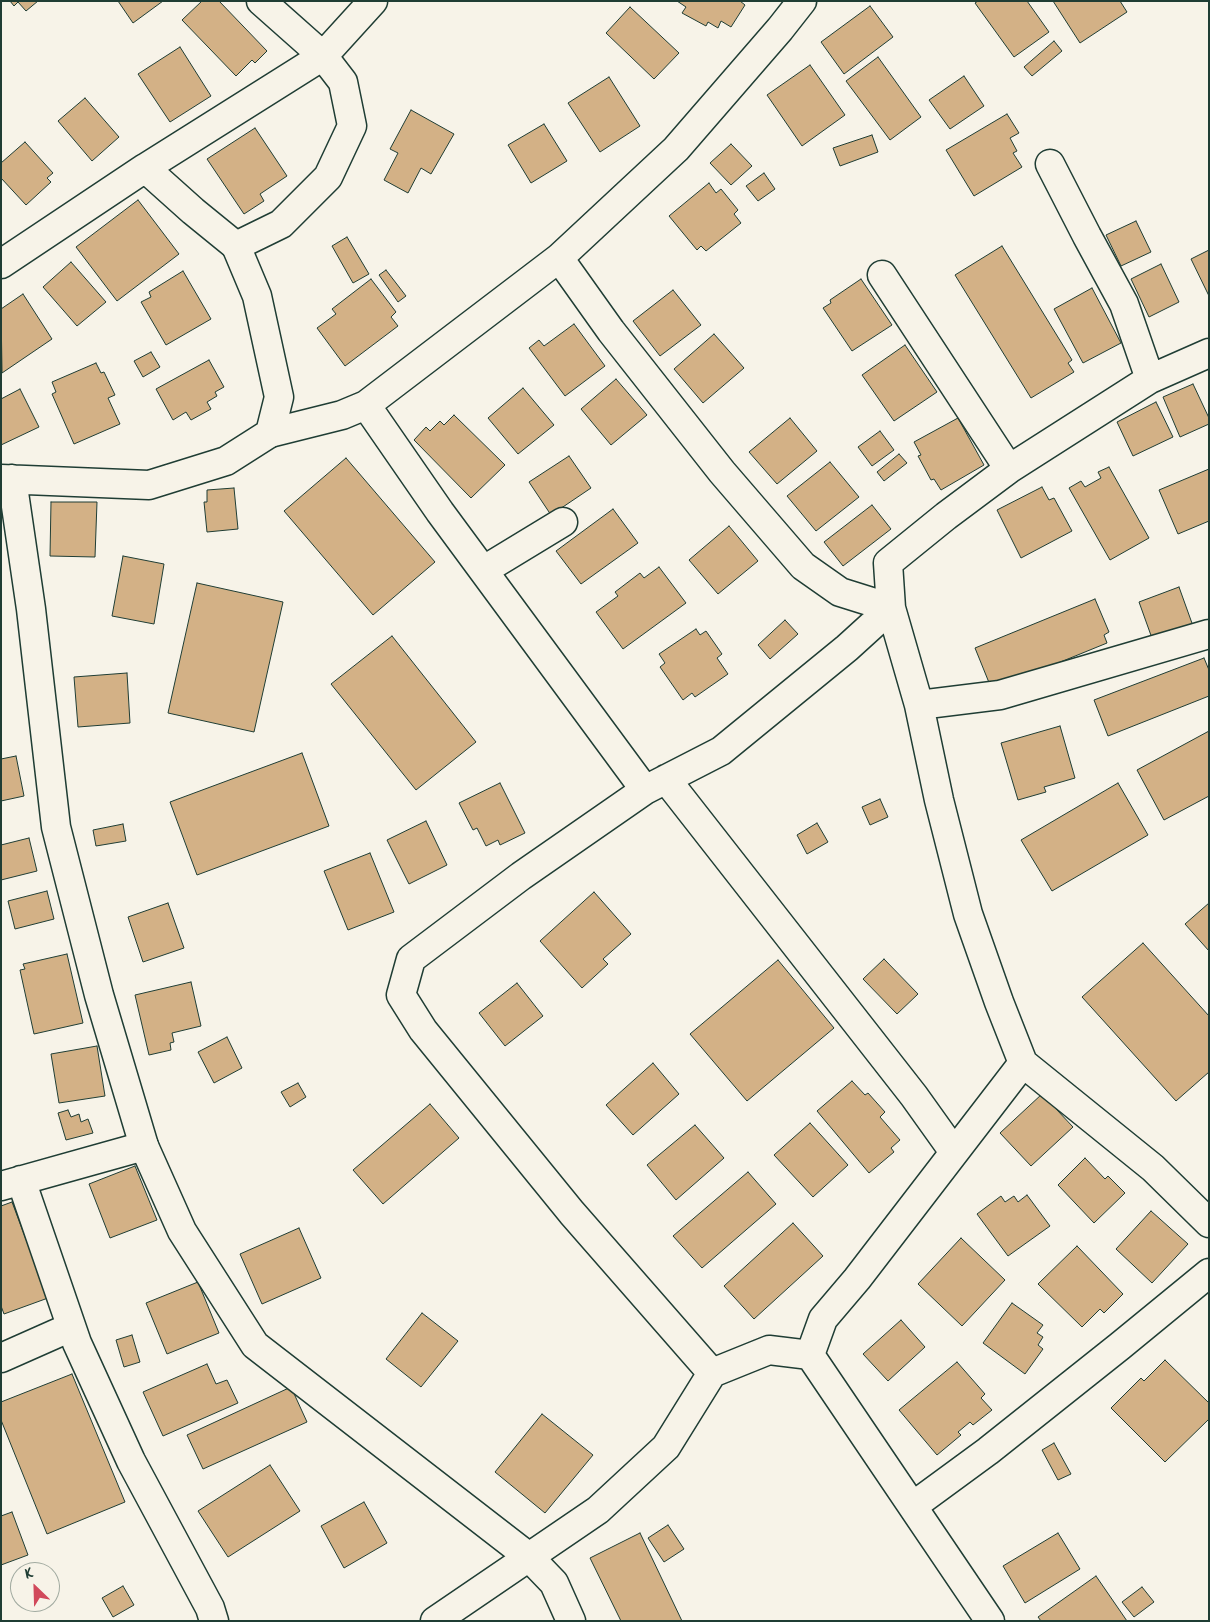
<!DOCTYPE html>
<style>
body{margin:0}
#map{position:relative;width:1210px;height:1622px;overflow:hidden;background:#f7f3e8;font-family:Kalam,sans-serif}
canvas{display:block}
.frame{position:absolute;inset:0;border:2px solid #1f3d34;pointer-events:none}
.north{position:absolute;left:10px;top:1562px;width:50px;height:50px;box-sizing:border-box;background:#f7f3e8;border:1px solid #a1aaa0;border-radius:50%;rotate:336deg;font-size:14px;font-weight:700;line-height:20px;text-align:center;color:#1f3d34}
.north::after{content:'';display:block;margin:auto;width:18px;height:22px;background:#d1495b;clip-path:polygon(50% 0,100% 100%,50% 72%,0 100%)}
</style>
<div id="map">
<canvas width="1210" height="1622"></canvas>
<div class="frame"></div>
<div class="north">K</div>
</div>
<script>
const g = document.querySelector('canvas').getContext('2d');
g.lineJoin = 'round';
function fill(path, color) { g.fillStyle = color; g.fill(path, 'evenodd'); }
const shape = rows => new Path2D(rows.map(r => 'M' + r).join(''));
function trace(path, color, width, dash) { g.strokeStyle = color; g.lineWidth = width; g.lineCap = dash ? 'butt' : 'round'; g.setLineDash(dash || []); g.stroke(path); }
const building = shape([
 [10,1,38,1,26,11,18,2,14,6,10,1],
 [118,1,163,1,133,23,118,1],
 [202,1,219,1,267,51,255,63,252,60,236,76,182,20,202,1],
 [677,1,740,1,745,5,731,27,721,21,718,28,708,22,706,26,682,13,686,7,677,1],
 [978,1,1027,1,1049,32,1014,57,975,3,978,1],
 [1053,1,1120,1,1127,12,1080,43,1053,1],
 [870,6,893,37,844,74,821,42,870,6],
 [630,7,679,53,654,79,606,33,630,7],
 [1054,41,1062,51,1032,76,1024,67,1054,41],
 [180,47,211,96,170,122,138,74,180,47],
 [878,57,921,117,890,140,846,81,878,57],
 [810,65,845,115,802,146,767,95,810,65],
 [964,76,984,106,950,129,929,100,964,76],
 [609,77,640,126,600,152,568,103,609,77],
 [85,98,119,137,92,161,58,121,85,98],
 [411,110,454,134,431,174,421,168,408,193,384,180,398,153,390,149,411,110],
 [1007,114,1019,133,1010,138,1017,151,1013,153,1022,167,974,196,946,150,1007,114],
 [544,124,567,161,531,183,508,145,544,124],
 [255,128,287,176,260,194,264,201,244,214,207,159,255,128],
 [872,135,878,152,840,166,833,148,872,135],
 [25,142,53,173,47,178,51,182,26,205,1,178,1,163,25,142],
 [731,144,752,166,731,185,710,163,731,144],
 [764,173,775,189,758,201,746,186,764,173],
 [709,183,716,193,721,189,738,210,734,214,741,223,706,251,701,246,697,250,669,216,709,183],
 [138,200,179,254,117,301,76,247,138,200],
 [1136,221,1151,252,1121,266,1106,235,1136,221],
 [347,237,369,274,353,283,332,246,347,237],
 [1002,246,1072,360,1068,363,1074,372,1031,398,955,275,1002,246],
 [1209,250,1209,296,1191,259,1209,250],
 [71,262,106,302,77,326,43,287,71,262],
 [1161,264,1179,302,1149,317,1131,279,1161,264],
 [386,270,406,296,398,302,379,275,386,270],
 [183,271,211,319,166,345,141,302,151,297,149,292,183,271],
 [371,279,396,312,391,317,398,326,345,366,317,328,336,314,332,309,371,279],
 [861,279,892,325,852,351,823,308,831,303,830,300,861,279],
 [1092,288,1121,343,1083,363,1054,309,1092,288],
 [673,290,701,325,660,356,633,321,673,290],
 [23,294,52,339,2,373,1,309,23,294],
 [574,324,605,366,565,396,529,348,539,340,544,346,574,324],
 [714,334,744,368,703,403,674,369,714,334],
 [905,345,937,392,894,421,862,375,905,345],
 [151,352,160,367,143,377,134,361,151,352],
 [209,360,224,387,215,392,217,396,207,402,211,409,191,420,186,412,173,420,156,389,209,360],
 [96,363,101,373,104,372,115,395,108,398,120,424,74,444,52,394,56,392,52,382,96,363],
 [616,379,647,415,611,445,581,409,616,379],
 [1193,384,1209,418,1209,424,1180,437,1163,397,1193,384],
 [523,388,554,425,518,454,488,418,523,388],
 [20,389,39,427,1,445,1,399,20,389],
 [1156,402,1173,437,1133,456,1117,422,1156,402],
 [454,415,505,465,471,498,414,440,426,427,430,431,440,421,444,425,454,415],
 [790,418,817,451,777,484,749,452,790,418],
 [958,418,984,465,941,490,934,479,931,480,918,456,921,455,914,442,958,418],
 [880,431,894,450,872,466,858,447,880,431],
 [899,454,907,463,884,481,877,472,899,454],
 [569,456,591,488,551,515,529,482,569,456],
 [346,458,435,562,373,615,284,511,346,458],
 [830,462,859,497,816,531,787,496,830,462],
 [1109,467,1149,538,1110,560,1069,488,1081,481,1085,487,1101,478,1098,472,1109,467],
 [1209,469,1209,521,1178,534,1159,490,1209,469],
 [1042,487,1049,500,1054,498,1072,531,1021,558,997,510,1042,487],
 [234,488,238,529,207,532,204,502,207,502,207,490,234,488],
 [51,502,97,502,95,557,50,556,51,502],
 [872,505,891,529,843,566,824,542,872,505],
 [613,509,638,543,581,584,556,551,613,509],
 [729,526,758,561,718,594,689,560,729,526],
 [123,556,164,564,154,624,112,616,123,556],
 [659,567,686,603,623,649,596,612,618,596,615,592,640,573,644,578,659,567],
 [197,583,283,602,254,732,168,713,197,583],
 [1179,587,1193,626,1153,641,1139,602,1179,587],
 [1095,599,1109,632,1104,635,1107,643,992,690,975,648,1095,599],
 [785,620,798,634,770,659,758,645,785,620],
 [696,629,700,635,706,631,722,654,717,658,728,674,695,697,692,693,683,700,660,667,665,663,659,654,696,629],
 [392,636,476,742,416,790,331,684,392,636],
 [1204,658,1209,670,1209,696,1108,736,1094,700,1204,658],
 [127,673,130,723,78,727,74,677,127,673],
 [1060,726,1075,778,1044,787,1046,792,1018,800,1001,743,1060,726],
 [1209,731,1209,796,1164,820,1137,770,1209,731],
 [302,753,329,826,197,875,170,802,302,753],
 [16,756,24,796,1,801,1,759,16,756],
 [500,783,525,833,500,845,498,840,486,846,477,828,473,830,459,803,500,783],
 [1118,783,1148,835,1052,891,1021,840,1118,783],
 [880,799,888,817,870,825,862,807,880,799],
 [426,821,447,865,409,884,387,840,426,821],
 [817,823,828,842,807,854,797,835,817,823],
 [123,824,126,841,96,846,93,830,123,824],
 [29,838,37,871,1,880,1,845,29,838],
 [370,853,394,912,348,930,324,871,370,853],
 [47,891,54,919,15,929,8,901,47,891],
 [594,892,631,934,603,959,608,964,582,988,540,941,594,892],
 [168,903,184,948,143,962,128,917,168,903],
 [1209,903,1209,951,1185,924,1209,903],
 [1143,943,1209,1016,1209,1072,1176,1101,1082,997,1143,943],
 [67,954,83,1023,34,1034,20,970,25,969,23,964,67,954],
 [884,959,918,994,897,1014,863,979,884,959],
 [778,960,834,1028,747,1101,690,1034,778,960],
 [191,982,201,1026,172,1033,174,1042,170,1043,171,1050,149,1055,135,995,191,982],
 [517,983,543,1016,505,1046,479,1013,517,983],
 [227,1037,242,1068,214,1083,198,1052,227,1037],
 [97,1046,105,1096,59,1103,51,1054,97,1046],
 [653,1063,679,1094,633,1135,606,1105,653,1063],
 [852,1081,865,1095,868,1093,885,1112,880,1117,900,1140,891,1148,894,1152,869,1173,817,1111,852,1081],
 [298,1083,306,1097,290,1107,281,1092,298,1083],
 [1042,1094,1073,1127,1031,1166,1000,1133,1042,1094],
 [430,1104,459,1138,383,1204,353,1170,430,1104],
 [68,1110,71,1117,79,1114,81,1122,88,1119,93,1133,66,1140,58,1113,68,1110],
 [810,1123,848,1165,813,1197,774,1155,810,1123],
 [695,1125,724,1158,676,1200,647,1165,695,1125],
 [1085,1158,1105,1179,1108,1176,1125,1193,1094,1223,1058,1185,1085,1158],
 [135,1166,157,1220,110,1238,89,1184,135,1166],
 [748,1172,776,1204,702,1268,673,1236,748,1172],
 [1027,1195,1050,1226,1008,1256,977,1214,1001,1196,1005,1202,1014,1196,1018,1202,1027,1195],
 [12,1202,48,1298,4,1314,1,1306,1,1206,12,1202],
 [1151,1211,1188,1244,1152,1283,1116,1249,1151,1211],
 [793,1223,823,1256,754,1319,724,1286,793,1223],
 [299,1228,321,1278,262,1304,240,1254,299,1228],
 [961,1238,1005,1280,962,1326,918,1284,961,1238],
 [1077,1246,1123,1294,1104,1313,1100,1309,1082,1327,1038,1284,1077,1246],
 [198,1282,219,1333,167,1354,146,1303,198,1282],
 [1012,1303,1043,1325,1037,1333,1043,1337,1038,1345,1043,1349,1025,1374,983,1343,1012,1303],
 [422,1313,458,1341,421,1387,386,1359,422,1313],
 [901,1320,925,1347,888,1381,863,1354,901,1320],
 [132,1335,140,1362,124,1367,116,1340,132,1335],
 [1165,1360,1209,1403,1209,1419,1165,1462,1111,1408,1141,1378,1144,1381,1165,1360],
 [957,1362,985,1394,981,1398,992,1410,973,1425,970,1422,958,1432,961,1435,937,1455,899,1410,957,1362],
 [207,1364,216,1384,227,1380,238,1403,163,1436,143,1392,207,1364],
 [72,1374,125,1502,47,1534,1,1420,1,1402,72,1374],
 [291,1387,307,1422,203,1469,187,1435,291,1387],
 [542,1414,593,1455,545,1513,495,1472,542,1414],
 [1054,1443,1071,1474,1058,1480,1042,1450,1054,1443],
 [270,1465,300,1511,228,1557,198,1511,270,1465],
 [364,1502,387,1543,344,1568,321,1526,364,1502],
 [12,1512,28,1555,1,1565,1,1516,12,1512],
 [668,1525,684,1549,664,1562,648,1538,668,1525],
 [640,1533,682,1621,621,1621,590,1558,640,1533],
 [1058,1533,1080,1569,1025,1603,1003,1566,1058,1533],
 [1096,1576,1127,1621,1041,1621,1038,1617,1096,1576],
 [123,1586,134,1605,113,1617,102,1598,123,1586],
 [1142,1587,1154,1602,1134,1617,1122,1602,1142,1587]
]);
fill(building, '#d3b186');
trace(building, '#1f3d34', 1);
const minor = shape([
 [1050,164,1087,236,1124,304,1150,379],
 [145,168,193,211,236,246,281,224,328,177,352,126,343,82,323,56,261,1],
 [1,264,145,168,323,56,373,1],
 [882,275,1009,469],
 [366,405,440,512,645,790,721,751,847,648,891,608,840,592,803,566,722,472,611,331,559,258],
 [270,433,342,415,366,405,559,258,676,149,780,29,802,1],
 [484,570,563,522],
 [919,705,1000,695,1209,634],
 [666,779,914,1096,954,1152],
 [645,790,521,876,411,959,401,995,423,1030,572,1213,712,1373],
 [1023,1063,1153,1168,1209,1223],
 [21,1180,77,1343,131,1461,210,1608,214,1621],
 [1,1186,144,1146],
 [810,1355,823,1319,857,1279,1023,1063,999,1002,968,914,939,800,919,705,891,608,888,563,946,516,1009,469,1150,379,1209,353],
 [1,1358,71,1327],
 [913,1506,988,1451,1120,1346,1209,1273],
 [435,1621,598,1510,666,1447,712,1373,769,1350,810,1355,990,1621]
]);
const tertiary = shape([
 [1,479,149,485,226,461,270,433,279,397,257,296,236,246],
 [12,479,31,609,56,827,99,995,144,1146,182,1231,255,1345,529,1557,554,1583,571,1621]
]);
trace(minor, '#1f3d34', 31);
trace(tertiary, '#1f3d34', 31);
trace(minor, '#f7f3e8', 28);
trace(tertiary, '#f7f3e8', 28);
</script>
